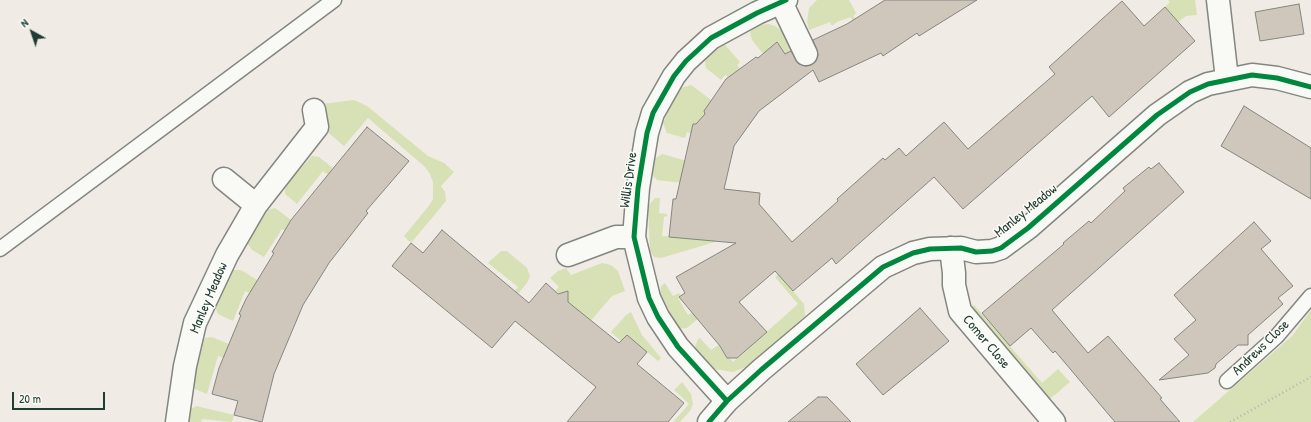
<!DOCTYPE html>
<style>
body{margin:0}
#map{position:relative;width:1311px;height:422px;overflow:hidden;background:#f0ebe4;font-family:"Patrick Hand",sans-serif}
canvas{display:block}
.north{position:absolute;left:12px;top:12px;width:40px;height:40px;-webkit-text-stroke:3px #fdfcf7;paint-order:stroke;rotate:320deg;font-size:11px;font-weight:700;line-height:16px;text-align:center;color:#1f3d34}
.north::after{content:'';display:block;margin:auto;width:14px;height:18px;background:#1f3d34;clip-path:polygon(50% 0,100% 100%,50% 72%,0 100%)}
.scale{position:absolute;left:12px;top:392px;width:93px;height:18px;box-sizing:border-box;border:2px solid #1f3d34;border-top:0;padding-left:5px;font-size:12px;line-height:14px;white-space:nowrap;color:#1f3d34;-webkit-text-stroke:3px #fdfcf7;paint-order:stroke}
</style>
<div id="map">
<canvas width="1311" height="422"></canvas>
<div class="north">N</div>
<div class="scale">20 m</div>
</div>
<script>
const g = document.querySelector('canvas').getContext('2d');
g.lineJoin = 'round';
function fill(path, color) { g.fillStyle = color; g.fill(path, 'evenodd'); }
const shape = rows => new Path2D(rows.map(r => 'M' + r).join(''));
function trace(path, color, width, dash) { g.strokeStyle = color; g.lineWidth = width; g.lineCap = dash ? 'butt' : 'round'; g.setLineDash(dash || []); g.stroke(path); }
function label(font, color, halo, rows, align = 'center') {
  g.font = font + ' "Patrick Hand",sans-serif'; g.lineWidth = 3; g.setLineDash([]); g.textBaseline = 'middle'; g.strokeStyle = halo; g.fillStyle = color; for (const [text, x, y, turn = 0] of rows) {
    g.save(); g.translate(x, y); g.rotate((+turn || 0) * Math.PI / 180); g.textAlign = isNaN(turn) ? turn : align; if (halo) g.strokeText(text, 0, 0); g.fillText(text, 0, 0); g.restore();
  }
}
fill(shape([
 [817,0,849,0,856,13,853,16,863,32,859,35,851,17,837,22,832,26,830,22,809,30,807,22,809,8],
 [1168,0,1195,0,1197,15,1186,16,1178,22,1165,7,1170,2],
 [769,24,775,26,783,32,796,58,791,61,778,45,764,55,752,40,750,33,753,27,758,25],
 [725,45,740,62,737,65,749,80,741,87,725,75,721,80,706,68,705,61,707,58,722,46],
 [691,85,714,102,705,114,704,137,687,132,685,138,667,133,663,123,671,105,681,88],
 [354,100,367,106,428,156,444,163,454,172,441,186,445,192,446,201,411,243,404,236,428,207,433,199,433,182,430,174,425,167,368,118,344,146,325,130,322,104],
 [662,154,687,161,682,183,657,180,655,178,651,172,653,160],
 [312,156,319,157,333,168,331,170,339,177,336,181,323,171,297,204,285,194,285,186],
 [655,198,660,198,659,213,667,214,667,216,664,217,662,236,715,240,715,242,661,258,654,257,650,251,648,206],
 [275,208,313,236,308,242,282,229,264,257,252,250,247,243,268,210],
 [501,251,507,251,527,268,530,276,527,283,500,316,497,313,518,287,488,263],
 [602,263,611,265,618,271,625,291,612,296,589,323,568,302,568,298,555,291,559,287,550,278,558,271,566,268,571,275],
 [792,263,781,277,804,304,805,316,746,367,733,372,714,369,696,350,695,346,698,339,700,338,711,350,719,345,727,358,730,358,733,362,798,304,775,277],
 [233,270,241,270,257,280,260,297,245,291,233,321,218,314,215,307,230,273],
 [665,283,673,296,679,293,681,296,678,298,688,315,728,293,687,328,677,329,666,312,660,296,661,286],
 [974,305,1042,383,1058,369,1070,382,1051,398,1047,398,971,308],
 [1311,310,1311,422,1193,422,1292,336],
 [631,312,642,335,661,358,658,361,627,335,621,341,611,332,626,315],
 [212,337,229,344,228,346,238,351,235,361,218,356,207,394,195,389,192,382,202,341,205,338],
 [682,382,691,394,693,404,690,411,680,422,673,422,689,404,674,390],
 [196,406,234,415,232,422,202,419,201,422,187,422,190,410]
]), '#d8e1b5');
const building = shape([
 [885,0,977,0,919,36,917,33,883,56,881,53,819,82,813,70,759,111,734,146,724,189,760,193,759,204,792,242,838,201,837,199,883,158,885,160,899,148,906,156,944,122,968,149,1055,74,1049,67,1122,1,1144,26,1165,7,1195,41,1109,117,1092,96,963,209,934,177,836,264,832,258,793,291,775,271,739,302,767,332,737,358,727,358,720,346,679,297,685,293,676,277,736,243,669,237,673,199,676,199,693,124,696,124,705,114,704,111,726,79,756,57,758,58,777,42,785,54,791,51,799,64,805,66,811,65,816,61,818,55,813,40,847,24,885,0],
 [1299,4,1304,34,1260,41,1255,12,1299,4],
 [1244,106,1311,148,1311,199,1221,146,1244,106],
 [367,127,409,161,366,211,368,213,329,263,303,305,274,374,262,422,234,415,238,401,212,394,219,368,241,315,239,314,246,299,274,253,272,252,291,220,367,127],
 [1159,163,1184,192,1052,310,1088,353,1108,336,1162,398,1160,399,1180,422,1115,422,1055,351,1053,353,1031,328,1010,346,982,313,1064,244,1063,243,1089,221,1091,223,1125,191,1123,188,1149,167,1151,169,1159,163],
 [1254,222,1271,241,1261,249,1293,286,1278,298,1283,304,1248,335,1248,345,1238,345,1216,364,1215,368,1208,373,1159,380,1189,355,1174,339,1196,320,1174,295,1254,222],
 [442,230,529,303,546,283,558,294,568,291,568,302,619,343,627,335,647,352,637,364,684,403,668,422,567,422,596,387,515,321,492,348,392,266,411,243,423,253,442,230],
 [920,308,949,341,883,395,856,364,920,308],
 [818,397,827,397,851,422,788,422,818,397]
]);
fill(building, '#d0c7bc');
trace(building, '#838681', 1);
const service = shape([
 [0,249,334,0],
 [1227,381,1277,336,1311,296]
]);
const minor = shape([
 [1218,0,1227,79],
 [781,2,806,54],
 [224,179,256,205],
 [951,248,954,273,954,285,960,311,1054,422],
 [568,255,616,237,634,237],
 [727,401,678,347,658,317,649,298,634,237,638,188,647,133,653,113,674,76,686,61,711,38,757,13,786,0],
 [177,422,185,366,195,323,227,255,256,205,317,127,314,110],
 [709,422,727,401,761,370,883,267,913,253,930,249,961,248,976,252,992,251,1001,248,1028,228,1157,115,1190,92,1208,84,1252,75,1277,78,1311,87]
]);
trace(service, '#838681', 17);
trace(minor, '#838681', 25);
trace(shape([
 [1230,422,1311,377]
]), '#b3b5b3', 2.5, [1, 3]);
trace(service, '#f9f9f6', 14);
trace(minor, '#f9f9f6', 22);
trace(shape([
 [727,401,678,347,658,317,649,298,634,237,638,188,647,133,653,113,674,76,686,61,711,38,757,13,786,0],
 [709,422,727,401,761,370,883,267,913,253,930,249,961,248,976,252,992,251,1001,248,1028,228,1157,115,1190,92,1208,84,1252,75,1277,78,1311,87]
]), '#00873e', 5);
label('14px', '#1f3d34', '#fdfcf7', [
 ["Willis Drive",629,180,-82],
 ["Manley Meadow",1026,211,-39],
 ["Manley Meadow",209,298,-67],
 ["Comer Close",986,342,50],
 ["Andrews Close",1261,348,-44]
]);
</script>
